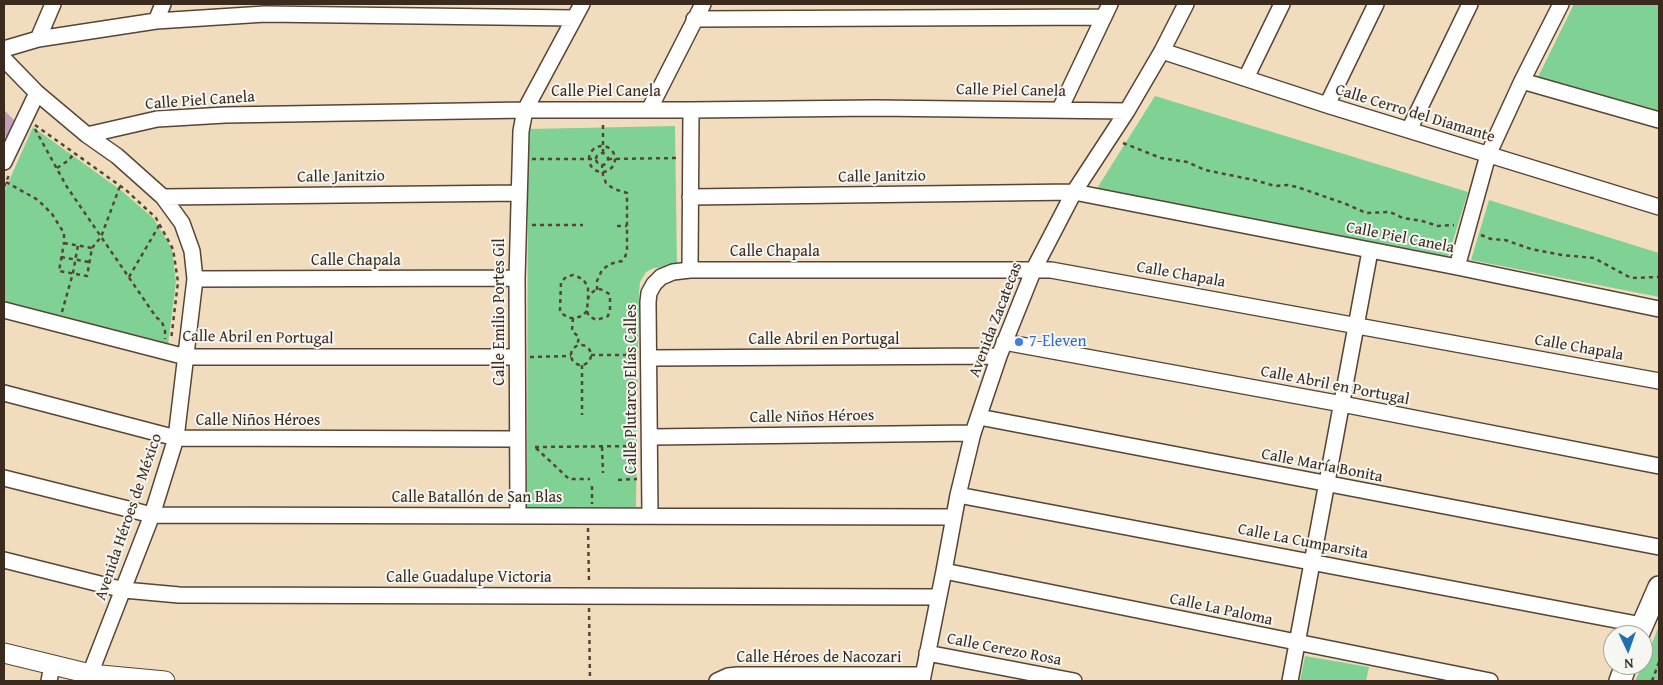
<!DOCTYPE html>
<meta charset="utf-8">
<style>
body{margin:0}
#map{position:relative;width:1663px;height:685px;overflow:hidden;background:#f1ddbe;font-family:"Gentium Book Plus",serif}
canvas{display:block}
.frame{position:absolute;inset:0;border:5px solid #3b2a1e;pointer-events:none}
.north{position:absolute;left:1603px;top:625px;width:50px;height:50px;box-sizing:border-box;background:#f6f6f2;border:1px solid #aba49d;border-radius:50%;rotate:177deg;font-size:14px;font-weight:700;line-height:20px;text-align:center;color:#3b2a1e}
.north::after{content:'';display:block;margin:auto;width:18px;height:22px;background:#1f6fb2;clip-path:polygon(50% 0,100% 100%,50% 72%,0 100%)}
</style>
<div id="map">
<canvas width="1663" height="685"></canvas>
<div class="frame"></div>
<div class="north">N</div>
</div>
<script>
const g = document.querySelector('canvas').getContext('2d');
g.lineJoin = 'round';
function fill(path, color) { g.fillStyle = color; g.fill(path, 'evenodd'); }
const shape = rows => new Path2D(rows.map(r => 'M' + r).join(''));
function trace(path, color, width, dash) { g.strokeStyle = color; g.lineWidth = width; g.lineCap = dash ? 'butt' : 'round'; g.setLineDash(dash || []); g.stroke(path); }
function label(font, color, halo, rows, align = 'center') {
  g.font = font + ' "Gentium Book Plus",serif'; g.lineWidth = 4; g.setLineDash([]); g.textBaseline = 'middle'; g.strokeStyle = halo; g.fillStyle = color; for (const [text, x, y, turn = 0] of rows) {
    g.save(); g.translate(x, y); g.rotate((+turn || 0) * Math.PI / 180); g.textAlign = isNaN(turn) ? turn : align; if (halo) g.strokeText(text, 0, 0); g.fillText(text, 0, 0); g.restore();
  }
}
fill(shape([
 [1574,4,1659,4,1659,115,1538,77],
 [1155,96,1468,192,1448,257,1096,190],
 [675,126,677,267,654,268,646,272,640,282,639,292,636,507,527,507,528,129],
 [33,127,122,191,154,219,172,249,176,282,168,345,4,304,4,192],
 [1489,200,1659,253,1659,297,1471,260],
 [1659,626,1659,681,1635,681,1643,665],
 [1305,656,1369,667,1366,681,1300,681]
]), '#7fd294');
fill(shape([
 [4,110,18,124,11,135,4,137]
]), '#c79fbe');
const minor = shape([
 [694,19,1104,17],
 [156,21,163,4],
 [38,39,53,4],
 [4,49,38,39,156,21,265,14,574,18],
 [1162,51,1327,105,1659,207],
 [4,59,37,93,87,135,117,156,163,197,182,223,192,251,195,279,176,438,152,515,90,674],
 [1246,78,1282,4],
 [1522,81,1659,120],
 [1327,105,1376,4],
 [1060,109,1110,4],
 [649,110,703,4],
 [1409,130,1470,4],
 [87,135,157,119,225,115,525,110,691,110,875,108,1127,111],
 [4,162,37,93],
 [163,197,519,193],
 [690,197,1074,192,1457,267,1659,309],
 [1457,267,1488,155,1522,81,1561,4],
 [690,270,691,110],
 [195,279,517,278],
 [4,310,186,357,517,357],
 [1004,342,1342,404,1659,466],
 [649,358,999,356],
 [4,393,176,438,517,439],
 [979,417,1659,547],
 [651,437,973,433],
 [4,478,152,515,954,517],
 [958,495,1642,625],
 [518,515,517,278,521,131,525,110,582,4],
 [650,516,648,302,649,293,654,284,661,277,673,272,690,270,1051,270,1659,381],
 [4,560,124,590,179,595,938,597],
 [944,571,1490,681],
 [927,653,1074,681],
 [49,681,52,666],
 [717,681,728,676,738,675,923,675],
 [922,681,944,571,958,495,973,433,999,356,1034,269,1074,192,1127,111,1162,51,1186,4],
 [1290,681,1370,251]
]);
const tertiary = shape([
 [4,653,90,674,165,681]
]);
const secondary = shape([
 [1638,635,1659,587],
 [1620,681,1626,665]
]);
trace(minor, '#564536', 18);
trace(tertiary, '#564536', 21);
trace(secondary, '#564536', 24);
trace(shape([
 [35,125,126,190,156,218,173,249,178,282,171,340],
 [603,125,603,153],
 [35,129,67,187,156,317,162,322,165,331,165,339],
 [1123,143,1161,158,1187,162,1205,170,1254,180,1275,186,1288,185,1297,187,1346,204,1366,213,1390,212,1403,218,1422,221,1438,226,1454,225],
 '589 159a13 13 0 1 1 26 0a13 13 0 1 1-26 0Z',
 '596 159a6 6 0 1 1 12 0a6 6 0 1 1-12 0Z',
 [532,159,596,159],
 [608,159,677,158],
 [57,168,69,160,74,153],
 [6,182,38,200,52,214,64,233,64,243],
 [4,187,9,175],
 [532,225,583,225],
 [617,226,627,226],
 [1481,235,1491,239,1505,240,1531,249,1562,255,1594,258,1631,278,1659,277],
 [64,243,92,248,87,276,59,271,64,243],
 [92,248,101,237,120,186],
 [61,257,89,262],
 [129,277,160,224],
 [597,290,597,281,602,270,610,264,622,261,625,257,627,251,627,193,614,189,606,183,603,175,602,165],
 [587,311,582,316,575,318,569,318,561,313,560,310,561,282,566,277,573,275,583,279,588,287,588,298,587,311,588,314,590,317,597,320,608,316,610,310,610,295,608,293,600,289,594,291,589,295,588,300],
 [62,312,73,273,78,245],
 [573,318,572,331,579,337,577,346],
 '571 355a10 10 0 1 1 20 0a10 10 0 1 1-20 0Z',
 [591,355,634,355],
 [530,357,571,356],
 [582,365,582,415],
 [535,447,637,446],
 [602,447,603,473],
 [536,448,569,479,590,479],
 [618,480,637,479],
 [592,486,592,504],
 [588,528,589,582],
 [589,608,590,681],
 [1652,681,1659,662]
]), '#564536', 2.5, [4, 4]);
trace(minor, '#fff', 15);
trace(tertiary, '#fff', 19);
trace(secondary, '#fff', 21);
for (const [x, y, r, color] of [
 [1019,342,5,"#3f7fe0"]
]) { const dot = new Path2D(); dot.arc(x, y, r, 0, 2 * Math.PI); g.fillStyle = color; g.fill(dot); trace(dot, '#f6f6f2', 2); }
label('16px', '#3b2a1e', '#f6f6f2', [
 ["Calle Piel Canela",1011,91,1],
 ["Calle Piel Canela",606,92],
 ["Calle Piel Canela",200,101,-4],
 ["Calle Cerro del Diamante",1415,114,17],
 ["Calle Janitzio",341,177,-1],
 ["Calle Janitzio",882,177,-1],
 ["Calle Piel Canela",1400,238,11],
 ["Calle Chapala",775,252],
 ["Calle Chapala",356,261],
 ["Calle Chapala",1181,275,10],
 ["Calle Emilio Portes Gil",500,312,-90],
 ["Avenida Zacatecas",996,320,-69],
 ["Calle Abril en Portugal",258,338,1],
 ["Calle Abril en Portugal",824,340],
 ["Calle Chapala",1579,348,10],
 ["Calle Abril en Portugal",1335,386,11],
 ["Calle Plutarco Elías Calles",632,389,-90],
 ["Calle Niños Héroes",812,417,-1],
 ["Calle Niños Héroes",258,421],
 ["Calle María Bonita",1322,466,11],
 ["Calle Batallón de San Blas",477,498],
 ["Avenida Héroes de México",129,517,-71],
 ["Calle La Cumparsita",1303,542,11],
 ["Calle Guadalupe Victoria",469,578],
 ["Calle La Paloma",1221,610,12],
 ["Calle Cerezo Rosa",1004,650,11],
 ["Calle Héroes de Nacozari",819,658]
]);
label('16px', '#366cbe', '#f6f6f2', [
 ["7-Eleven",1029,342]
], 'left');
</script>
